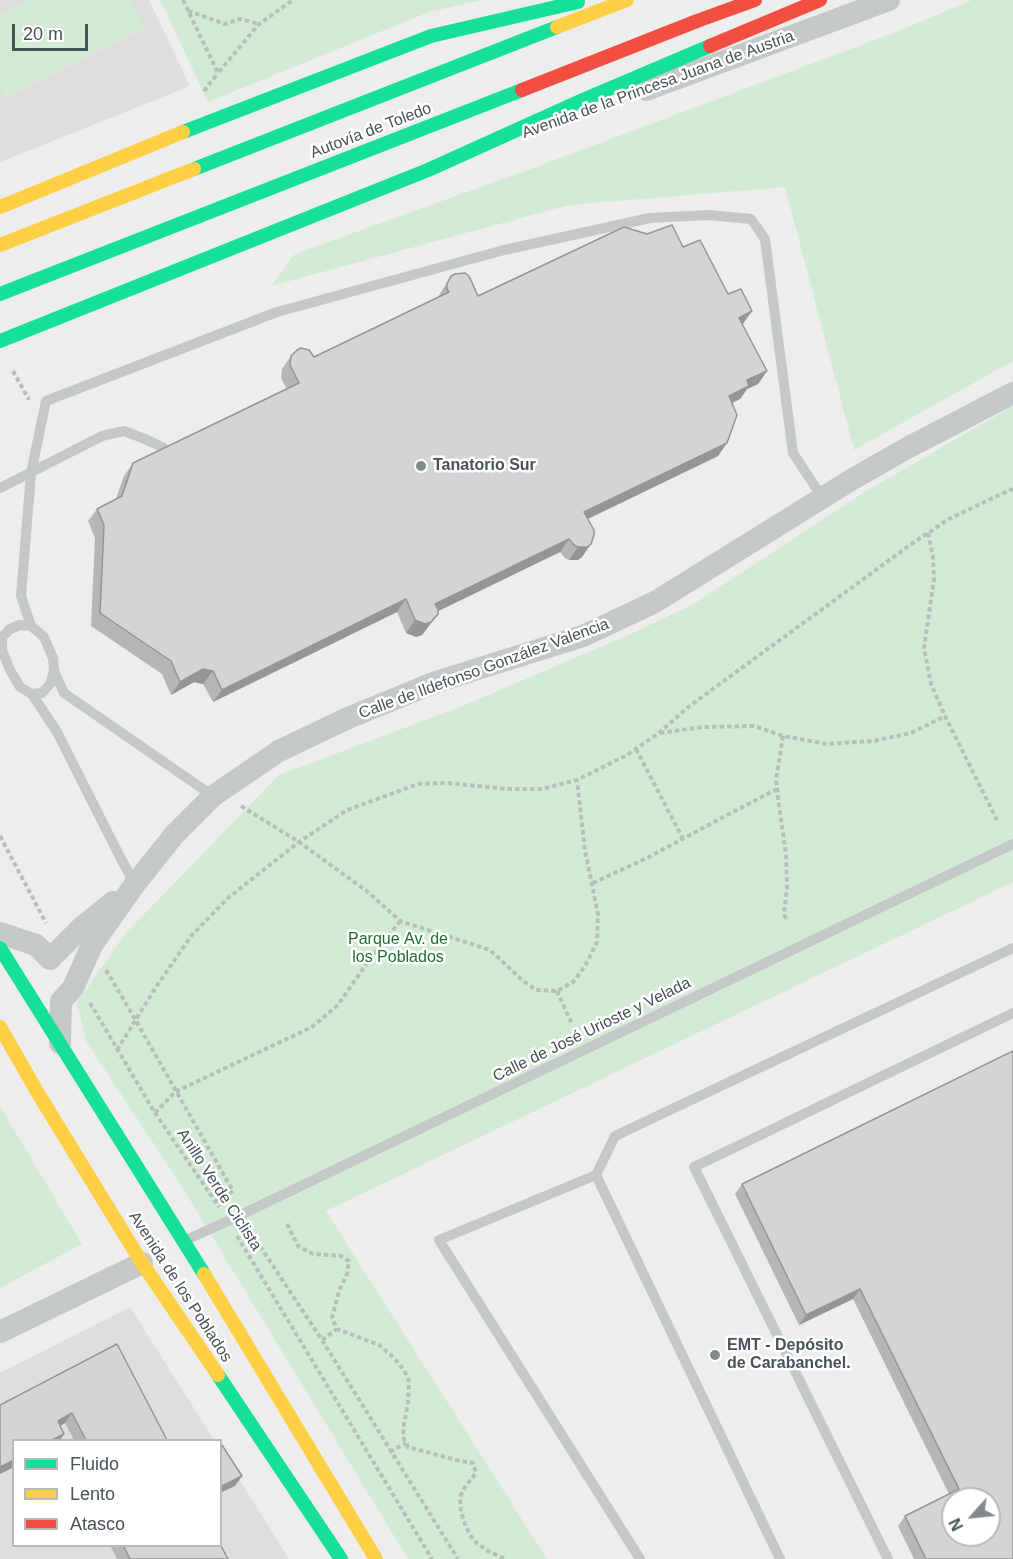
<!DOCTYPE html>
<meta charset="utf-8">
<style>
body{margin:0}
#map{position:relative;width:1013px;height:1559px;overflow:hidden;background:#ededed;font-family:Arial,sans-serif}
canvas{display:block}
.legend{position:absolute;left:12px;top:1439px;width:210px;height:108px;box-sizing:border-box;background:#fff;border:2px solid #b5babc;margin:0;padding:8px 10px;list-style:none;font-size:18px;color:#465357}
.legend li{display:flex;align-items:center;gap:12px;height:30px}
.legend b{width:30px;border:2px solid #b5babc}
.north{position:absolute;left:941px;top:1487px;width:60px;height:60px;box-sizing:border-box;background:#fff;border:2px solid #b5babc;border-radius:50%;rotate:243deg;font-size:16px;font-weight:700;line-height:24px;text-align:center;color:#465357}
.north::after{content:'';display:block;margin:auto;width:21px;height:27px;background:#80898c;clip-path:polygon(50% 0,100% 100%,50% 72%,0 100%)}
.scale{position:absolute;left:12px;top:24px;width:76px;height:27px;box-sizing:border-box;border:3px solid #465357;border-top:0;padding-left:8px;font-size:18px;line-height:21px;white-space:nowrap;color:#465357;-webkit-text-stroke:4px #fff;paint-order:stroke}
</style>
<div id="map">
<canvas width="1013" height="1559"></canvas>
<ul class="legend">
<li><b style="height:8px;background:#16e098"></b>Fluido</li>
<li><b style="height:8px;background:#ffcf43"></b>Lento</li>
<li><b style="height:8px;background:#f24e42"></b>Atasco</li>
</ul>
<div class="north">N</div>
<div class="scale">20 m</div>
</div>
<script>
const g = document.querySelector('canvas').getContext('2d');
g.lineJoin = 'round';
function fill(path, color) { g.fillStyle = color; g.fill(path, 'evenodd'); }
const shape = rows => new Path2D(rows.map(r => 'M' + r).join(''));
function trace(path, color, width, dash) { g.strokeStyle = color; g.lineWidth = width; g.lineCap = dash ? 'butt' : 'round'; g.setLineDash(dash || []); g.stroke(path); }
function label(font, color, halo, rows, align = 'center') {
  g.font = font + ' Arial,sans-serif'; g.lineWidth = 5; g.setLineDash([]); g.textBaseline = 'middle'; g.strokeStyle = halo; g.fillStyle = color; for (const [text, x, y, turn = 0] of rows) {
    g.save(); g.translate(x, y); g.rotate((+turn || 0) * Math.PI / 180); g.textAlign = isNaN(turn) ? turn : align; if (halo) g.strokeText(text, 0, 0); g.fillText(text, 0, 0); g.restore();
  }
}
fill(shape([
 [0,0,149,0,190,86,0,162],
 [130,1307,214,1440,14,1440,14,1546,220,1546,221,1450,289,1559,0,1559,0,1373]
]), '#dfdedf');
fill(shape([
 [28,0,130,0,145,28,5,98,0,87,0,14],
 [160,0,482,0,429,12,208,102],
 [972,0,1013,0,1013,361,854,450,785,187,569,205,271,286,295,254,536,167,896,32],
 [1013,406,1013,882,326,1211,547,1559,408,1559,179,1182,86,1041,77,1003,124,935,279,775,460,707,626,636,692,605,863,493],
 [0,1106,82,1244,0,1288]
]), '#d3ebd5');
trace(shape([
 [183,0,218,73,259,24,293,0],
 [188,11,225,24,240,19,259,24],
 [204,91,218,73],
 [13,371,28,398,30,398],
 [928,533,933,557,934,579,924,648,931,684,945,716,997,820],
 [660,733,703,727,754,726,783,736,827,744,873,741,911,733,945,716],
 [783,736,776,780,779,805,786,854,787,888,784,914,787,921],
 [636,749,683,839],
 [241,806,299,842,368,892,400,921,490,950,522,980,536,990,557,991,573,982,585,966,597,942,598,914,585,851,577,780],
 [0,836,46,923],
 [593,883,647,858,716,821,777,789],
 [106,970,135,1019,233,1191,215,1201],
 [557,991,572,1024],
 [90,1003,155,1113,219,1207],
 [117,1050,158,984,192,935,228,898,299,842,347,810,418,784,448,783,506,789,542,789,577,780,627,755,659,733,687,708,910,545,949,519,997,496,1013,489],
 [155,1113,175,1092,312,1027,338,1005,367,963,400,921],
 [287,1224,298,1246,313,1254,341,1256,349,1261,347,1274,339,1291,332,1318,337,1329,379,1345,393,1357,404,1370,409,1381,408,1403,404,1424,403,1437,408,1447,460,1461,473,1463,476,1473,465,1487,460,1497,461,1512,466,1527,473,1540,486,1550,505,1559],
 [237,1236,432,1559],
 [256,1240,322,1340,458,1559],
 [322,1340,337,1329],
 [390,1452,406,1443]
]), '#b5c0ba', 4, [4.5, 3]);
trace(shape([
 [0,488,102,436,124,431,145,439,162,447,170,454,171,457],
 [31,626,20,625,10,629,2,637,2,650,10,670,20,687,32,694,42,693,50,684,54,671,53,658,44,637,31,626,21,596,31,473,46,401,277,312,504,250,650,218,708,215,751,219,765,239,793,453,822,497],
 [54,671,64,693,213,796],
 [32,694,57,732,121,859,135,884],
 [596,1175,780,1559],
 [188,1239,228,1221,1013,844],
 [640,1559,439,1240,596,1175,615,1136,1013,948],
 [888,1559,694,1167,1013,1013]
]), '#c4c8c8', 10);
trace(shape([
 [646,90,889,0],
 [0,933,36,945,50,959,82,927,113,902],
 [60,1043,61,1001,73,988,92,945,135,884,174,835,213,796,279,751,348,718,436,682,583,636,655,602,851,480,909,447,1013,393],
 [0,1332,142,1263]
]), '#c4c8c8', 22);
trace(shape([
 [183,132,431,36,578,2],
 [194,169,557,27],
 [0,294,522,90],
 [0,341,428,170,583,100,710,46],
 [0,948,204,1274],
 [218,1375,341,1559]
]), '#16e098', 14);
trace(shape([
 [557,27,627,0],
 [0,207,183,132],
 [0,245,194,169],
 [0,1027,39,1095,142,1263,218,1375],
 [204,1274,376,1559]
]), '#ffcf43', 14);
trace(shape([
 [710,46,820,0],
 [522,90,697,21,755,0]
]), '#f24e42', 14);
fill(shape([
 [683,247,728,294,752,311,742,324,767,371,758,384,747,389,740,399,732,403,718,456,588,519,582,557,578,560,569,560,565,558,560,552,438,611,428,627,422,635,416,637,406,633,397,612,213,702,203,684,194,682,171,695,162,674,91,626,95,538,88,521,97,509,116,499,124,476,133,463,287,389,281,378,282,369,291,356,314,357,438,297,451,276,478,296],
 [1013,1051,1013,1559,914,1559,898,1526,905,1516,949,1494,853,1299,799,1325,735,1194,742,1184],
 [117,1344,167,1440,74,1440,65,1423,60,1426,64,1434,60,1440,14,1440,14,1467,0,1474,0,1405],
 [110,1545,220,1545,228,1559,117,1559]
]), '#b5b7b7');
fill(shape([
 [752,311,743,324,730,331,739,318],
 [767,371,758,384,747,389,740,399,720,409,729,396,747,380],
 [727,443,718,456,575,525,584,512],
 [569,539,560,552,426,617,435,604],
 [591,544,582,557,578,560,569,560,578,547],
 [406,599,397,612,213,702,222,690],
 [438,614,422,635,416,637,406,633,415,620],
 [203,669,213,671,203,684,194,682,171,695,180,682],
 [860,1289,853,1299,799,1325,806,1315],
 [72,1413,65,1423,51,1431,58,1421],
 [64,1434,60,1440,52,1440],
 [14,1460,14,1467,0,1474,0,1467],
 [242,1476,235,1486,220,1493,220,1487]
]), '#949595');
const building = shape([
 [672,225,683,247,700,240,728,294,741,289,752,311,739,318,767,371,747,380,749,386,729,396,737,415,727,443,584,512,594,530,594,535,591,544,587,547,578,547,574,545,569,539,435,604,438,609,438,614,431,622,425,624,415,620,406,599,222,690,213,671,203,669,180,682,171,661,100,613,104,525,97,509,122,496,133,463,299,383,290,365,291,356,297,350,301,348,309,350,314,357,449,292,447,289,447,284,451,276,455,274,465,273,469,276,478,296,624,227,647,234,672,225],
 [1013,1051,1013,1559,926,1559,905,1516,959,1489,860,1289,806,1315,742,1184,1013,1051],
 [953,1499,989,1499,989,1535,953,1535,953,1499],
 [117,1344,167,1440,86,1440,72,1413,58,1421,64,1434,52,1440,14,1440,14,1460,0,1467,0,1405,117,1344],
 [220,1442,242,1476,220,1487,220,1442],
 [220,1544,228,1559,130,1559,123,1545,220,1545,220,1544]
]);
fill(building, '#d3d5d5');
trace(building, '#949595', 1.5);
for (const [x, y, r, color] of [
 [421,466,6,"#80898c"],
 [715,1355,6,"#80898c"]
]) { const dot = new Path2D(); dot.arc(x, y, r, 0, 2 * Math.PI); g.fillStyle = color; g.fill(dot); trace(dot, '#fff', 2); }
label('16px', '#465357', '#fff', [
 ["Avenida de la Princesa Juana de Austria",658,85,-20],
 ["Autovía de Toledo",371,131,-21],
 ["Calle de Ildefonso González Valencia",484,669,-20],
 ["Calle de José Urioste y Velada",592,1030,-26],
 ["Anillo Verde Ciclista",219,1190,57],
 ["Avenida de los Poblados",180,1287,57]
]);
label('bold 16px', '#465357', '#fff', [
 ["Tanatorio Sur",433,466],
 ["EMT - Depósito",727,1346],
 ["de Carabanchel.",727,1364]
], 'left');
label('16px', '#1f7032', '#fff', [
 ["Parque Av. de",398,940],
 ["los Poblados",398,958]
]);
</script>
